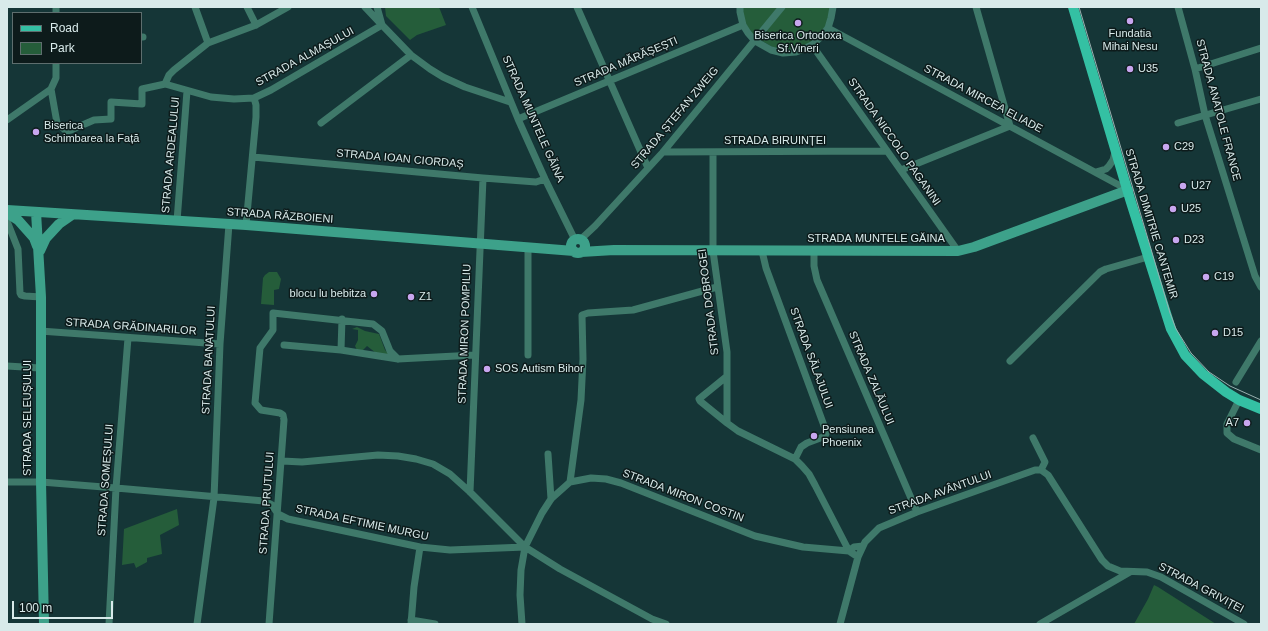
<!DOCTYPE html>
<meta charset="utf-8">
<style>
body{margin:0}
#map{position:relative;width:1268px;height:631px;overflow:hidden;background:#153637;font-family:Arial,sans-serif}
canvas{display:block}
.frame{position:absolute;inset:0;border:8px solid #d8eaea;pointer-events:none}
.legend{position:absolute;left:12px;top:12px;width:130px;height:52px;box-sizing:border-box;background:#0d1b1b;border:1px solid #5e6e6e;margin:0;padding:5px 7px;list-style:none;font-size:12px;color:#d8eaea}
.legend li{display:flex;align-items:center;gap:8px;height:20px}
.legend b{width:20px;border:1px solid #5e6e6e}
.scale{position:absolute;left:12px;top:601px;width:101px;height:18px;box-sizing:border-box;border:2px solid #d8eaea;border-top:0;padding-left:5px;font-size:12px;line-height:14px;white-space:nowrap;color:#d8eaea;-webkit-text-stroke:3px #0d1b1b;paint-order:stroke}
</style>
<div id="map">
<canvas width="1268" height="631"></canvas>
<div class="frame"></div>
<ul class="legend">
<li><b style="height:5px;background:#34c0a3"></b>Road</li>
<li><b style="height:11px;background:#255d3a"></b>Park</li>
</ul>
<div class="scale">100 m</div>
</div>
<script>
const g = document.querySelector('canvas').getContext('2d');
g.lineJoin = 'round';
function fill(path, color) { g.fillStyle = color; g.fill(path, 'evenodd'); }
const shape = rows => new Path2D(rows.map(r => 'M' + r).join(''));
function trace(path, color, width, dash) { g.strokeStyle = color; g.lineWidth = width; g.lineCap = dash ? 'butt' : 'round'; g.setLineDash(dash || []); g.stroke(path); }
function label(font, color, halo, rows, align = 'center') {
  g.font = font + ' Arial,sans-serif'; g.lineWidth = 3; g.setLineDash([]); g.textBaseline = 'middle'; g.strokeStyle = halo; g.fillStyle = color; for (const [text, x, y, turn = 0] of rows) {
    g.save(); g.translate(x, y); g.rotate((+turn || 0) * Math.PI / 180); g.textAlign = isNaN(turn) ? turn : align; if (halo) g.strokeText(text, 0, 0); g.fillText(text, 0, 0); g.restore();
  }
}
fill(shape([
 [385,7,439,7,446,25,417,35,410,40,386,16],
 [740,7,833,7,831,18,812,45,783,53,748,33],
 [269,272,277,272,281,279,279,289,274,290,274,305,261,304,263,278,265,275],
 [357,327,365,331,379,334,385,350,392,356,376,353,367,346,363,350,357,350,355,346,358,340,358,330,352,329],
 [177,509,179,525,160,535,162,554,147,558,147,562,136,568,134,563,122,565,124,529],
 [1154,585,1158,587,1216,624,1134,624,1148,599]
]), '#255d3a');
trace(shape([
 [56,7,56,13],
 [195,7,208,43],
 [247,7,256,25],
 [377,7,382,25,411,55,430,69,443,77,465,87,510,102],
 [472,7,518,119,545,179,575,240],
 [577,7,648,168],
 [740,7,740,12,743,25,748,33,755,41,771,50,783,53,796,52,804,49,812,45,821,37,828,28,831,18,833,7],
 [1178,7,1195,69,1205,115,1255,276,1261,287],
 [828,28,1128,190],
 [141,37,143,37],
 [812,45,958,251],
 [1195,69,1261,48],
 [165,84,169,75,174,70,208,43,256,25,288,7],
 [51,89,57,123,66,131,71,130,94,120,111,119,111,102,142,104,142,89,165,84,211,97,234,99,254,98,271,90,382,25,365,7],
 [518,119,743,25],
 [7,120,51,89,56,78,56,63],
 [321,123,411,55],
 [1178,123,1261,99],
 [663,152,887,151],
 [713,152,713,251,727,352,727,423,738,431,795,459,802,466,809,474,815,485,849,551],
 [253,157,483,178,536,182,545,179],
 [901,170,1010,126,976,7],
 [1096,172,1106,169,1109,166,1113,160,1115,152],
 [7,221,18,249,20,293,21,295,25,296,41,297],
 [177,221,187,91],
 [246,225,256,117,256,105,254,98],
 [580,240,595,226,663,152,782,7],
 [528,248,528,355],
 [814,250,814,266,817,280,917,512],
 [762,251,766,268,826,431,826,434,823,437,807,443,801,447,795,459],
 [40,331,220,344],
 [284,345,341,350,398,359,475,355],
 [341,350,342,319],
 [1010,361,1100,272,1106,269,1148,257],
 [7,366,40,368],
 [726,377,699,399,700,401,727,423],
 [1236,382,1261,341],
 [1239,400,1227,424,1227,433,1234,439,1261,450],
 [1033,438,1045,462,1041,470],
 [548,454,551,499],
 [282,461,302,462,378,455,398,456,416,459,433,464,450,474,470,492,525,547,560,569,652,619,666,624],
 [1041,470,1048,475,1102,560,1108,566,1120,571,1147,572,1161,577,1244,624],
 [7,482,41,482,116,488,264,501,272,505,278,514,288,519,420,547,450,550,525,547],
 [570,482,581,400,583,359,582,315,588,313,633,310,717,287],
 [470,492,483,178],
 [849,551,854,547,863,546],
 [411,620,435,624],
 [109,624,116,488,128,338],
 [197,624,214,498,220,344,229,224],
 [269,624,284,420,283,415,280,413,261,410,255,403,260,348,273,330,273,313,373,324,382,331,390,351,398,359],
 [411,624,414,587,420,547],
 [522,624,520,595,521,570,525,547,542,513,551,499,570,482,591,478,606,479,621,483,755,536,803,547,849,551,858,557],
 [840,624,858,557,865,542,879,528,917,512,1035,470,1041,470],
 [1040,624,1130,572]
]), '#3f796a', 7);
trace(shape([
 [7,210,246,225,574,251],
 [36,212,41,297,41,482,44,624],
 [7,213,18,220,34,238,37,246],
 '571 246a7 7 0 1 1 14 0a7 7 0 1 1-14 0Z',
 [40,251,46,238,59,224,72,215],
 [581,252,614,250,958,251,974,247,1128,190]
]), '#3da18a', 10);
trace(shape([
 [1073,7,1130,199,1171,329,1185,355,1203,374,1226,392,1239,400,1261,409]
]), '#34c0a3', 10);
trace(shape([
 [1079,7,1170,313,1176,329,1191,353,1209,372,1230,386,1261,400]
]), '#99b0b0', 1);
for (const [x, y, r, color] of [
 [1130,21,4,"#c8a6ef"],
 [798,23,4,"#c8a6ef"],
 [1130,69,4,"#c8a6ef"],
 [36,132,4,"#c8a6ef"],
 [1166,147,4,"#c8a6ef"],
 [1183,186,4,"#c8a6ef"],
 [1173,209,4,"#c8a6ef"],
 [1176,240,4,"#c8a6ef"],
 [1206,277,4,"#c8a6ef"],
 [374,294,4,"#c8a6ef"],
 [411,297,4,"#c8a6ef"],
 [1215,333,4,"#c8a6ef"],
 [487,369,4,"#c8a6ef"],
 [1247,423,4,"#c8a6ef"],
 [814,436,4,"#c8a6ef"]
]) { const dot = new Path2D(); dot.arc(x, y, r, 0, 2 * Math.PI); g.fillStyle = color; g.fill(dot); trace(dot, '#0d1b1b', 1.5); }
label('11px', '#d8eaea', '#0d1b1b', [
 ["Fundatia",1130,34,"center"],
 ["Mihai Nesu",1130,47,"center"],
 ["Biserica Ortodoxa",798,36,"center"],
 ["Sf.Vineri",798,49,"center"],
 ["U35",1138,69],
 ["Biserica",44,126],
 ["Schimbarea la Față",44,139],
 ["C29",1174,147],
 ["U27",1191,186],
 ["U25",1181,209],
 ["D23",1184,240],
 ["C19",1214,277],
 ["blocu lu bebitza",366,294,"right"],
 ["Z1",419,297],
 ["D15",1223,333],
 ["SOS Autism Bihor",495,369],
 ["A7",1239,423,"right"],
 ["Pensiunea",822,430],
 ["Phoenix",822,443]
], 'left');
label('11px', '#d8eaea', '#0d1b1b', [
 ["STRADA ALMAȘULUI",305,57,-29],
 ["STRADA MĂRĂȘEȘTI",626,62,-23],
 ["STRADA MIRCEA ELIADE",983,99,28],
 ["STRADA ANATOLE FRANCE",1218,110,75],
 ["STRADA ȘTEFAN ZWEIG",675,118,-50],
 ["STRADA MUNTELE GĂINA",533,119,66],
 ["STRADA BIRUINȚEI",775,141],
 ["STRADA NICCOLO PAGANINI",894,142,55],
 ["STRADA ARDEALULUI",171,155,-85],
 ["STRADA IOAN CIORDAȘ",400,159,5],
 ["STRADA RĂZBOIENI",280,216,4],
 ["STRADA DIMITRIE CANTEMIR",1151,224,73],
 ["STRADA MUNTELE GĂINA",876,239],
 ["STRADA DOBROGEI",709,302,-97],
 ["STRADA GRĂDINARILOR",131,327,4],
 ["STRADA MIRON POMPILIU",465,334,-88],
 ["STRADA SĂLAJULUI",811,358,70],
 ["STRADA BANATULUI",209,360,-87],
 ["STRADA ZALĂULUI",871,378,67],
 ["STRADA SELEUȘULUI",28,418,-90],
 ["STRADA SOMEȘULUI",106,480,-86],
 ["STRADA AVÂNTULUI",940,493,-20],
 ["STRADA MIRON COSTIN",683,496,21],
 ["STRADA PRUTULUI",267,503,-86],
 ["STRADA EFTIMIE MURGU",362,523,12],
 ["STRADA GRIVIȚEI",1201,588,28]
]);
</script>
